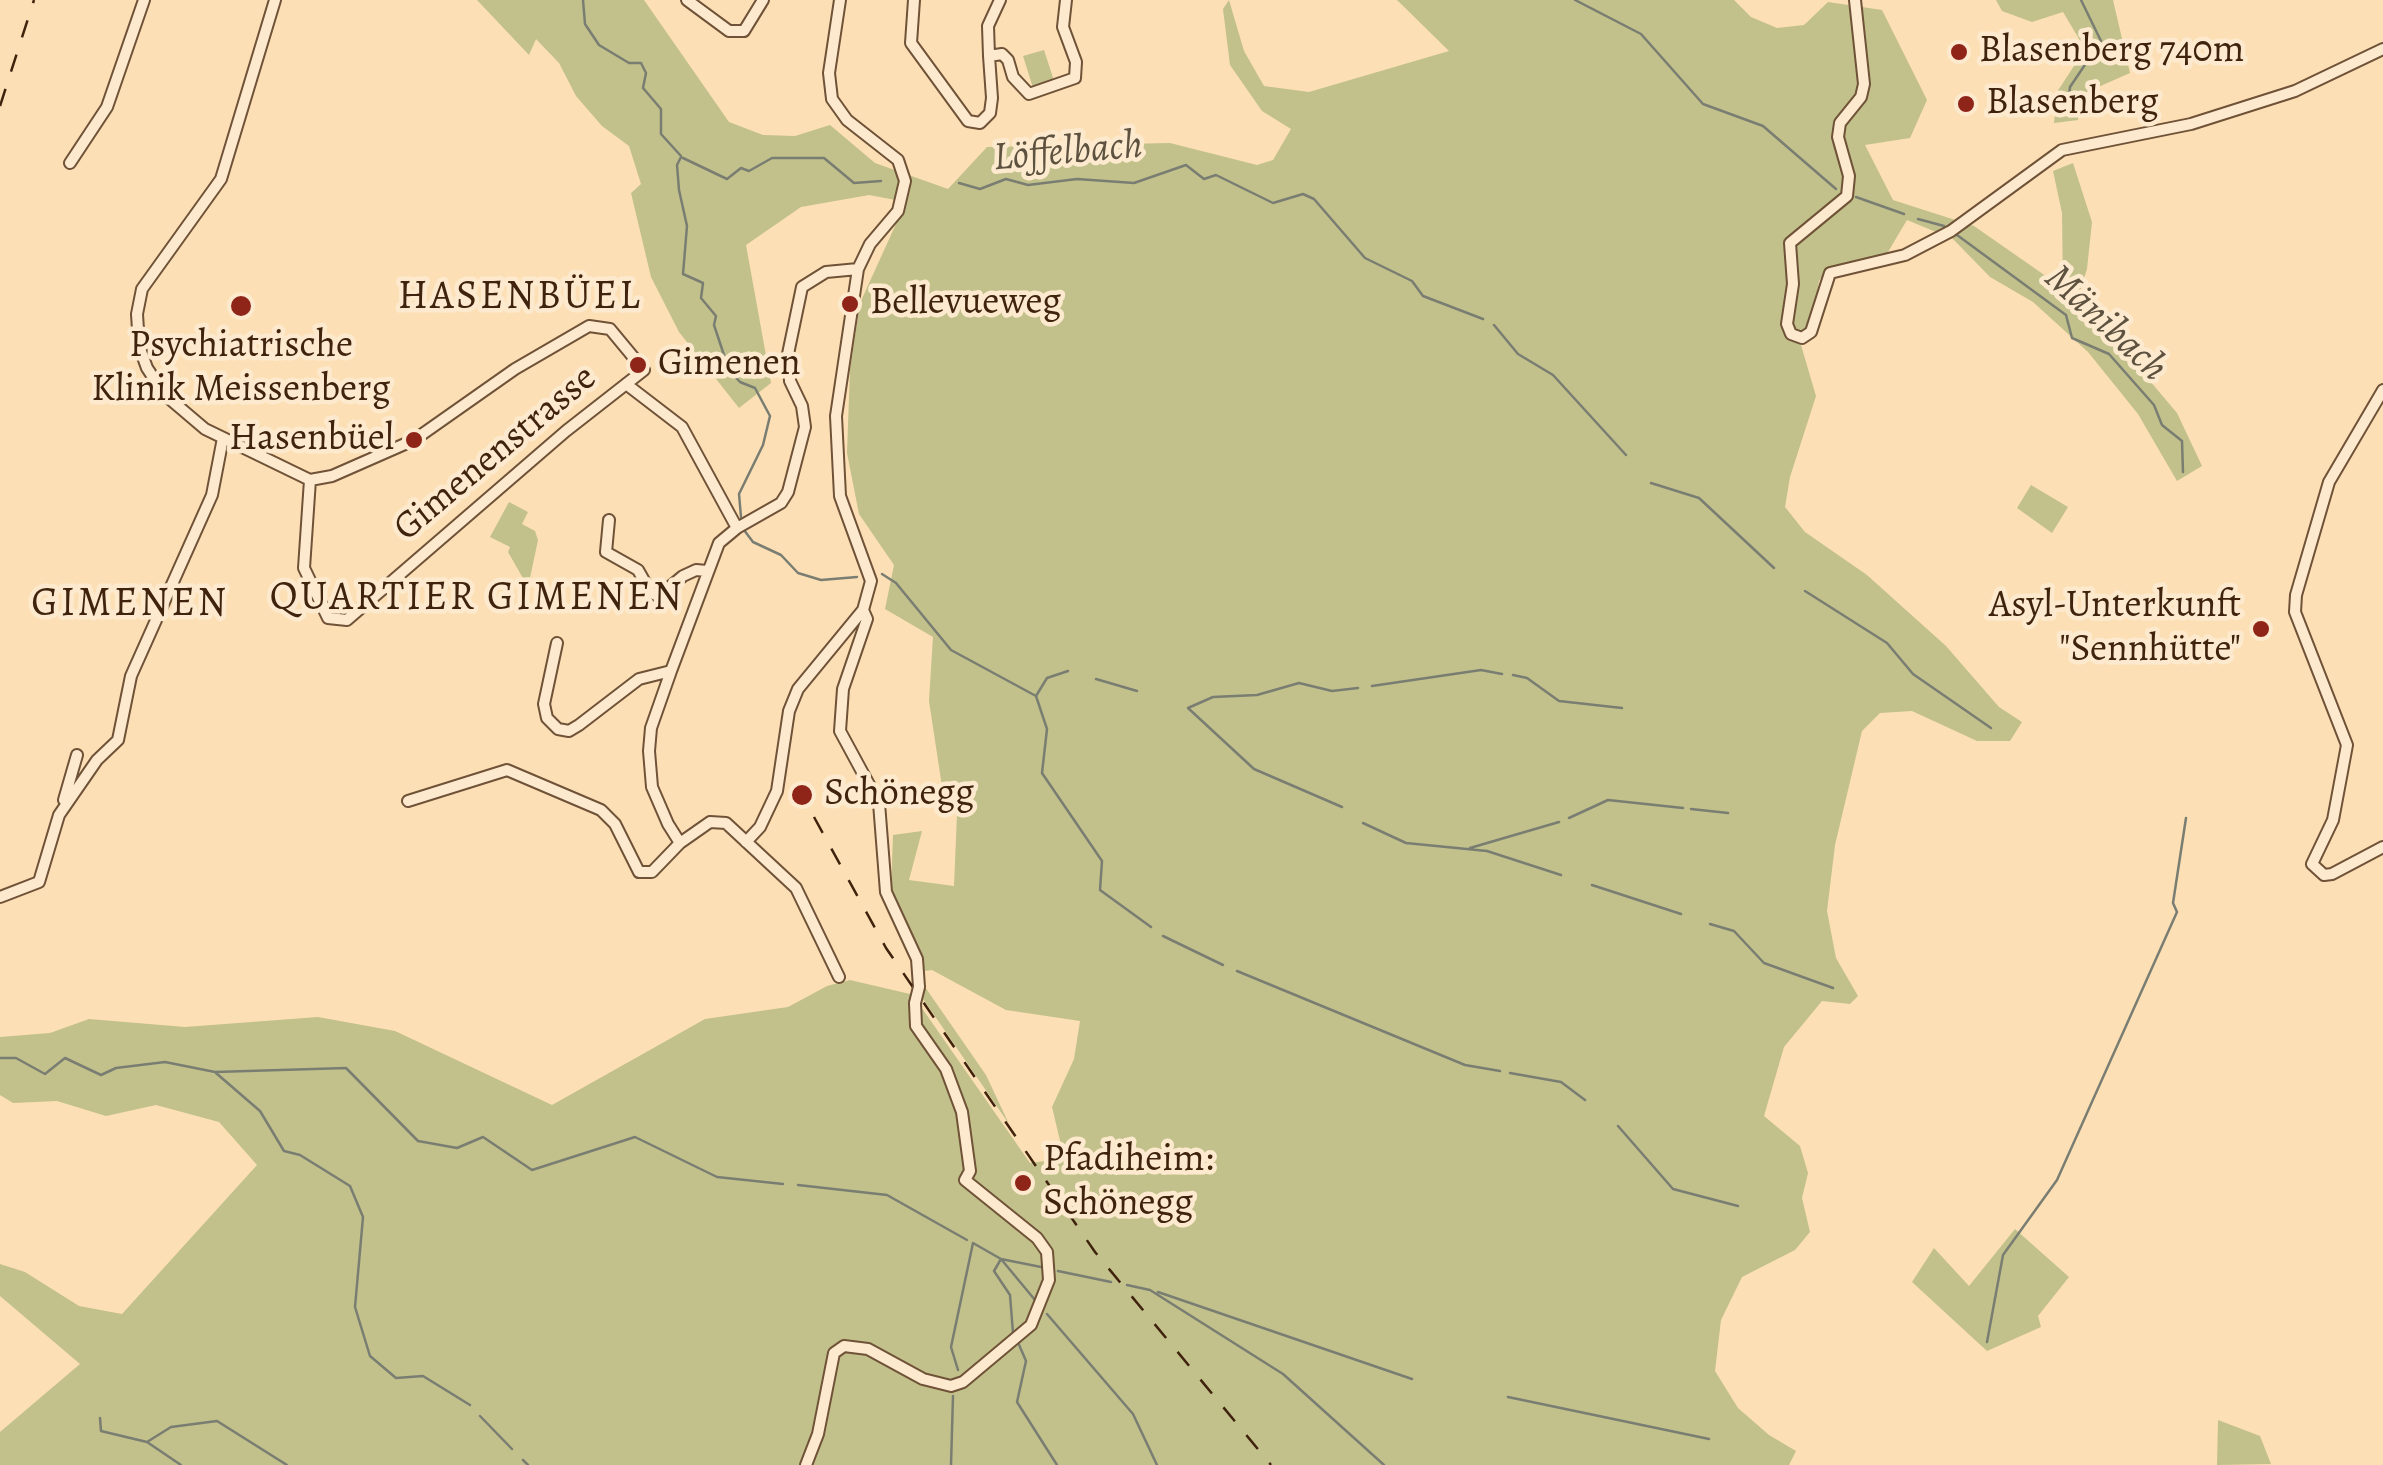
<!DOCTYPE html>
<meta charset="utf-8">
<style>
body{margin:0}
canvas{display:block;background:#fcdfb4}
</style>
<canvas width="2383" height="1465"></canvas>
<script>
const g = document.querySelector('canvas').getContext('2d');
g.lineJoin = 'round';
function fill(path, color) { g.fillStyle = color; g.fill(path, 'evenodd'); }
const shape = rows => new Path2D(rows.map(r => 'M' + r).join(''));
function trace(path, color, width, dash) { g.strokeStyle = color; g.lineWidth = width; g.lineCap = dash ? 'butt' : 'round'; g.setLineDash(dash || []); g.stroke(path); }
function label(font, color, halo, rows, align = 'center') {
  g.font = font + ' Alegreya,serif'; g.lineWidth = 9; g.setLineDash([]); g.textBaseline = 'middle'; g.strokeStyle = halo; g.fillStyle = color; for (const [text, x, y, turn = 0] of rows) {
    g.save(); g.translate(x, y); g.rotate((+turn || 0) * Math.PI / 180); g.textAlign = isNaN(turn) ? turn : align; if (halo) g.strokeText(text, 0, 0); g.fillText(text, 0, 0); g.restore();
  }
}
fill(shape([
 [477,0,644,0,729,122,763,135,795,136,830,125,875,163,948,189,987,147,1170,143,1257,165,1273,160,1291,129,1262,111,1230,65,1223,9,1229,0,1244,51,1264,86,1309,92,1449,51,1397,0,1734,0,1751,17,1777,28,1804,25,1828,2,1882,10,1927,100,1910,138,1865,145,1893,200,1974,226,2063,288,2062,213,2053,171,2073,163,2092,222,2087,269,2075,307,2128,355,2177,413,2202,466,2177,481,2138,414,2088,352,2033,302,1990,277,1953,239,1907,220,1888,252,1879,259,1828,268,1819,281,1813,318,1807,330,1797,332,1792,322,1794,249,1799,237,1831,218,1825,210,1788,238,1787,334,1801,345,1816,396,1790,477,1785,507,1805,532,1867,575,1946,646,1999,707,2022,722,2010,741,1977,741,1912,711,1880,713,1862,731,1835,845,1827,911,1836,958,1858,996,1850,1004,1822,1001,1784,1047,1764,1116,1800,1146,1808,1173,1802,1198,1810,1232,1795,1250,1742,1277,1721,1320,1715,1371,1738,1408,1769,1435,1796,1451,1789,1465,0,1465,0,1432,80,1364,0,1296,0,1264,25,1272,79,1306,122,1314,257,1165,219,1122,156,1105,106,1116,57,1101,13,1103,0,1095,0,1037,50,1033,89,1019,185,1027,318,1017,395,1031,552,1105,705,1019,788,1007,827,986,850,980,910,994,915,1035,940,1064,967,1128,943,1061,921,1024,919,1004,1030,1163,1052,1160,1062,1149,1052,1107,1074,1059,1080,1021,1006,1010,932,970,925,971,891,892,893,835,922,831,909,880,954,886,957,814,946,813,929,701,933,637,885,609,894,565,859,514,847,453,850,369,860,303,906,202,869,195,801,207,746,245,771,383,739,408,679,332,651,277,631,193,641,184,629,146,602,126,576,96,559,63,536,39,529,55],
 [1996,0,2113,0,2130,73,2080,95,2078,120,2054,123,2057,92,2085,49,2063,12,2032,22,2002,11],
 [1044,50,1055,84,1034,91,1023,56],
 [2031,485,2068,507,2052,533,2017,508],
 [509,502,528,512,522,524,535,531,538,540,530,578,524,580,508,552,510,547,490,537],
 [925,987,986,1075,1009,1124,921,996],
 [2015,1229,2069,1277,2038,1316,2041,1327,1987,1351,1912,1282,1934,1248,1969,1286],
 [2218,1420,2260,1436,2271,1464,2217,1465]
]), '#c2c18b');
trace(shape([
 [583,0,585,24,599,45,629,63,641,63,646,73,643,88,661,109,661,134,681,156],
 [1575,0,1641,34,1703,104,1763,126,1836,189],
 [2067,114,2070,87,2101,41,2081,0],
 [681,157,677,165,679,190,687,226,683,274,703,283,701,298,716,316,714,325,729,370,740,382,755,388,770,416,763,445,739,494,741,517],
 [683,158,727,179,741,168,749,171,772,158,824,158,854,183,881,181],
 [959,183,980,189,1006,179,1028,185,1077,179,1134,183,1186,165,1204,179,1216,175,1273,203,1303,194,1314,199,1365,258,1412,281,1423,296,1483,319],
 [1856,197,1904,214],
 [1918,219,1944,226],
 [1957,235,2066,315,2072,338,2109,354,2154,405,2162,425,2182,441,2183,472],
 [1494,325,1518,354,1553,375,1626,455],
 [1651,483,1699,498,1774,568],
 [744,530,753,542,781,555,798,573,821,580,857,577],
 [882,574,896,583,951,650,1036,696,1047,678,1068,671],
 [1805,591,1887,643,1913,674,1991,728],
 [1513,675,1527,678,1559,701,1622,708],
 [1096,679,1137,691],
 [1372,686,1481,670,1502,674],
 [1036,696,1047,729,1042,773,1102,861,1100,890,1151,927],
 [1342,807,1254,769,1188,708,1213,697,1257,695,1299,683,1332,691,1358,688],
 [1691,809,1728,813],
 [1569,818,1608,800,1683,808],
 [1363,823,1406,843,1487,851,1561,875],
 [1470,848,1559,822],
 [1592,885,1681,914],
 [1710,924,1734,931,1764,963,1833,988],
 [1163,936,1223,965],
 [1237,971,1465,1065,1500,1071],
 [0,1058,16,1058,45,1074,65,1058,101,1075,116,1068,165,1062,215,1072,346,1068,418,1141,457,1148,483,1137,532,1170,635,1137,717,1177,783,1184],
 [216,1073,260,1111,284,1151,300,1155,350,1186,363,1217,355,1307,370,1356,396,1378,423,1376,470,1405],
 [1510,1073,1561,1082,1585,1100],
 [1618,1126,1673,1189,1738,1206],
 [798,1185,887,1195,967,1240],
 [1058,1271,1111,1282],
 [1127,1285,1150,1290,1283,1374,1384,1465],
 [1158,1292,1412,1379],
 [1047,1314,1133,1414,1157,1465],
 [1013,1333,1010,1295,994,1271,1001,1259,1035,1300],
 [1017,1340,1026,1361,1017,1402,1057,1465],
 [1987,1342,2003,1255,2057,1180,2177,912,2173,903,2186,818],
 [958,1370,951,1347,973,1243,1001,1259,1041,1267],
 [1508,1397,1709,1439],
 [480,1416,512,1449],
 [100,1418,101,1431,147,1442,181,1465],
 [147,1442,171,1427,217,1421,287,1465],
 [523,1460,528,1465],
 [951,1465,953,1396]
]), '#7a7e72', 2.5);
const minor = shape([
 [275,0,221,179,142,289,137,314,139,346,147,368,165,395,205,429,310,480,332,476,414,440,515,369,589,326,610,329,644,370,566,431,347,620,328,618,304,568,310,480],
 [687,0,729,31,744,31,763,0],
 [914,0,911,43,968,121,980,123,990,113,992,98,989,56,1002,54,1008,60,1013,77,1029,94,1075,78,1076,62,1063,27,1066,0],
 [1855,0,1864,84,1861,97,1840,123,1838,137,1849,176,1847,196,1790,243,1793,284,1787,324,1791,334,1802,338,1811,332,1830,273,1905,255,1951,231,2062,150,2191,124,2295,91,2383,49],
 [989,56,988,26,1000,0],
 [70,163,107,107,144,0],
 [626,384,682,427,737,528],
 [2383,390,2329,482,2296,595,2295,612,2347,745,2333,820,2312,864,2324,875,2332,874,2383,847],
 [609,520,606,552,638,570,651,593,659,596,683,576,696,570,707,571],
 [863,610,867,619,843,689,840,731,879,803,886,892,917,959,919,987],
 [557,643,544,704,547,718,558,729,569,731,579,725,639,679,671,671,719,543,737,528,781,503,788,492,805,427,802,406,790,381,788,354,802,287,826,272,858,269],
 [671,671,651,728,649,751,652,787,668,824,680,843,710,822,726,823,796,888,839,977],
 [64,800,77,755],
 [408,801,507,770,601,810,615,824,639,872,652,872,680,843],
 [746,842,760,827,777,791,789,711,798,689,863,610,871,581,840,496,836,416,858,269,870,244,898,211,905,181,898,160,847,120,832,99,829,73,840,0],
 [0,897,39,882,59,815,97,760,118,740,131,676,212,495,223,438],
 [806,1465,818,1434,834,1353,844,1346,868,1349,923,1379,951,1386,963,1382,1031,1325,1049,1280,1047,1252,1037,1238,965,1180,970,1171,962,1112,946,1069,916,1026,915,1003]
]);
trace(minor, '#6f5237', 14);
trace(minor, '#fdeace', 10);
trace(shape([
 [0,106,34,0],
 [814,817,886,948,1095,1252,1271,1465]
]), '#40230d', 2.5, [18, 18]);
const minorBridge = shape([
 [915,1003,919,987]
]);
trace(minorBridge, '#6f5237', 14, []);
trace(minorBridge, '#fdeace', 10);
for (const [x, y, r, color] of [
 [1959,52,10,"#8f2418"],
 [1966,104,10,"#8f2418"],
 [850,304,10,"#8f2418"],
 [241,306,12,"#8f2418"],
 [638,365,10,"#8f2418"],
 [414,440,10,"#8f2418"],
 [2261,629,10,"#8f2418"],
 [802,795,12,"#8f2418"],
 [1023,1183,10,"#8f2418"]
]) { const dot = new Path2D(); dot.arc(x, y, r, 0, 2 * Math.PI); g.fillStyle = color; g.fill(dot); trace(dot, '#fdeace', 4); }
label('38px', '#40230d', '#fdeace', [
 ["Blasenberg 740m",1979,52],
 ["Blasenberg",1986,104],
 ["Bellevueweg",870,304],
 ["Psychiatrische",241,347,"center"],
 ["Klinik Meissenberg",241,391,"center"],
 ["Gimenen",658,365],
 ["Hasenbüel",394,440,"right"],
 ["Asyl-Unterkunft",2241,607,"right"],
 ["\"Sennhütte\"",2241,651,"right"],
 ["Schönegg",824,795],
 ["Pfadiheim:",1043,1161],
 ["Schönegg",1043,1205]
], 'left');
label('38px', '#40230d', '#fdeace', [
 ["Gimenenstrasse",496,454,-40]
]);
label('italic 40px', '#5d513f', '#fdeace', [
 ["Löffelbach",1068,153,-5],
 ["Mänibach",2105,324,43]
]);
g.letterSpacing = '2.5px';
label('40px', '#40230d', '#fdeace', [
 ["HASENBÜEL",520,298],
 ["QUARTIER GIMENEN",477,599],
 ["GIMENEN",130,605]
]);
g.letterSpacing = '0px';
</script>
